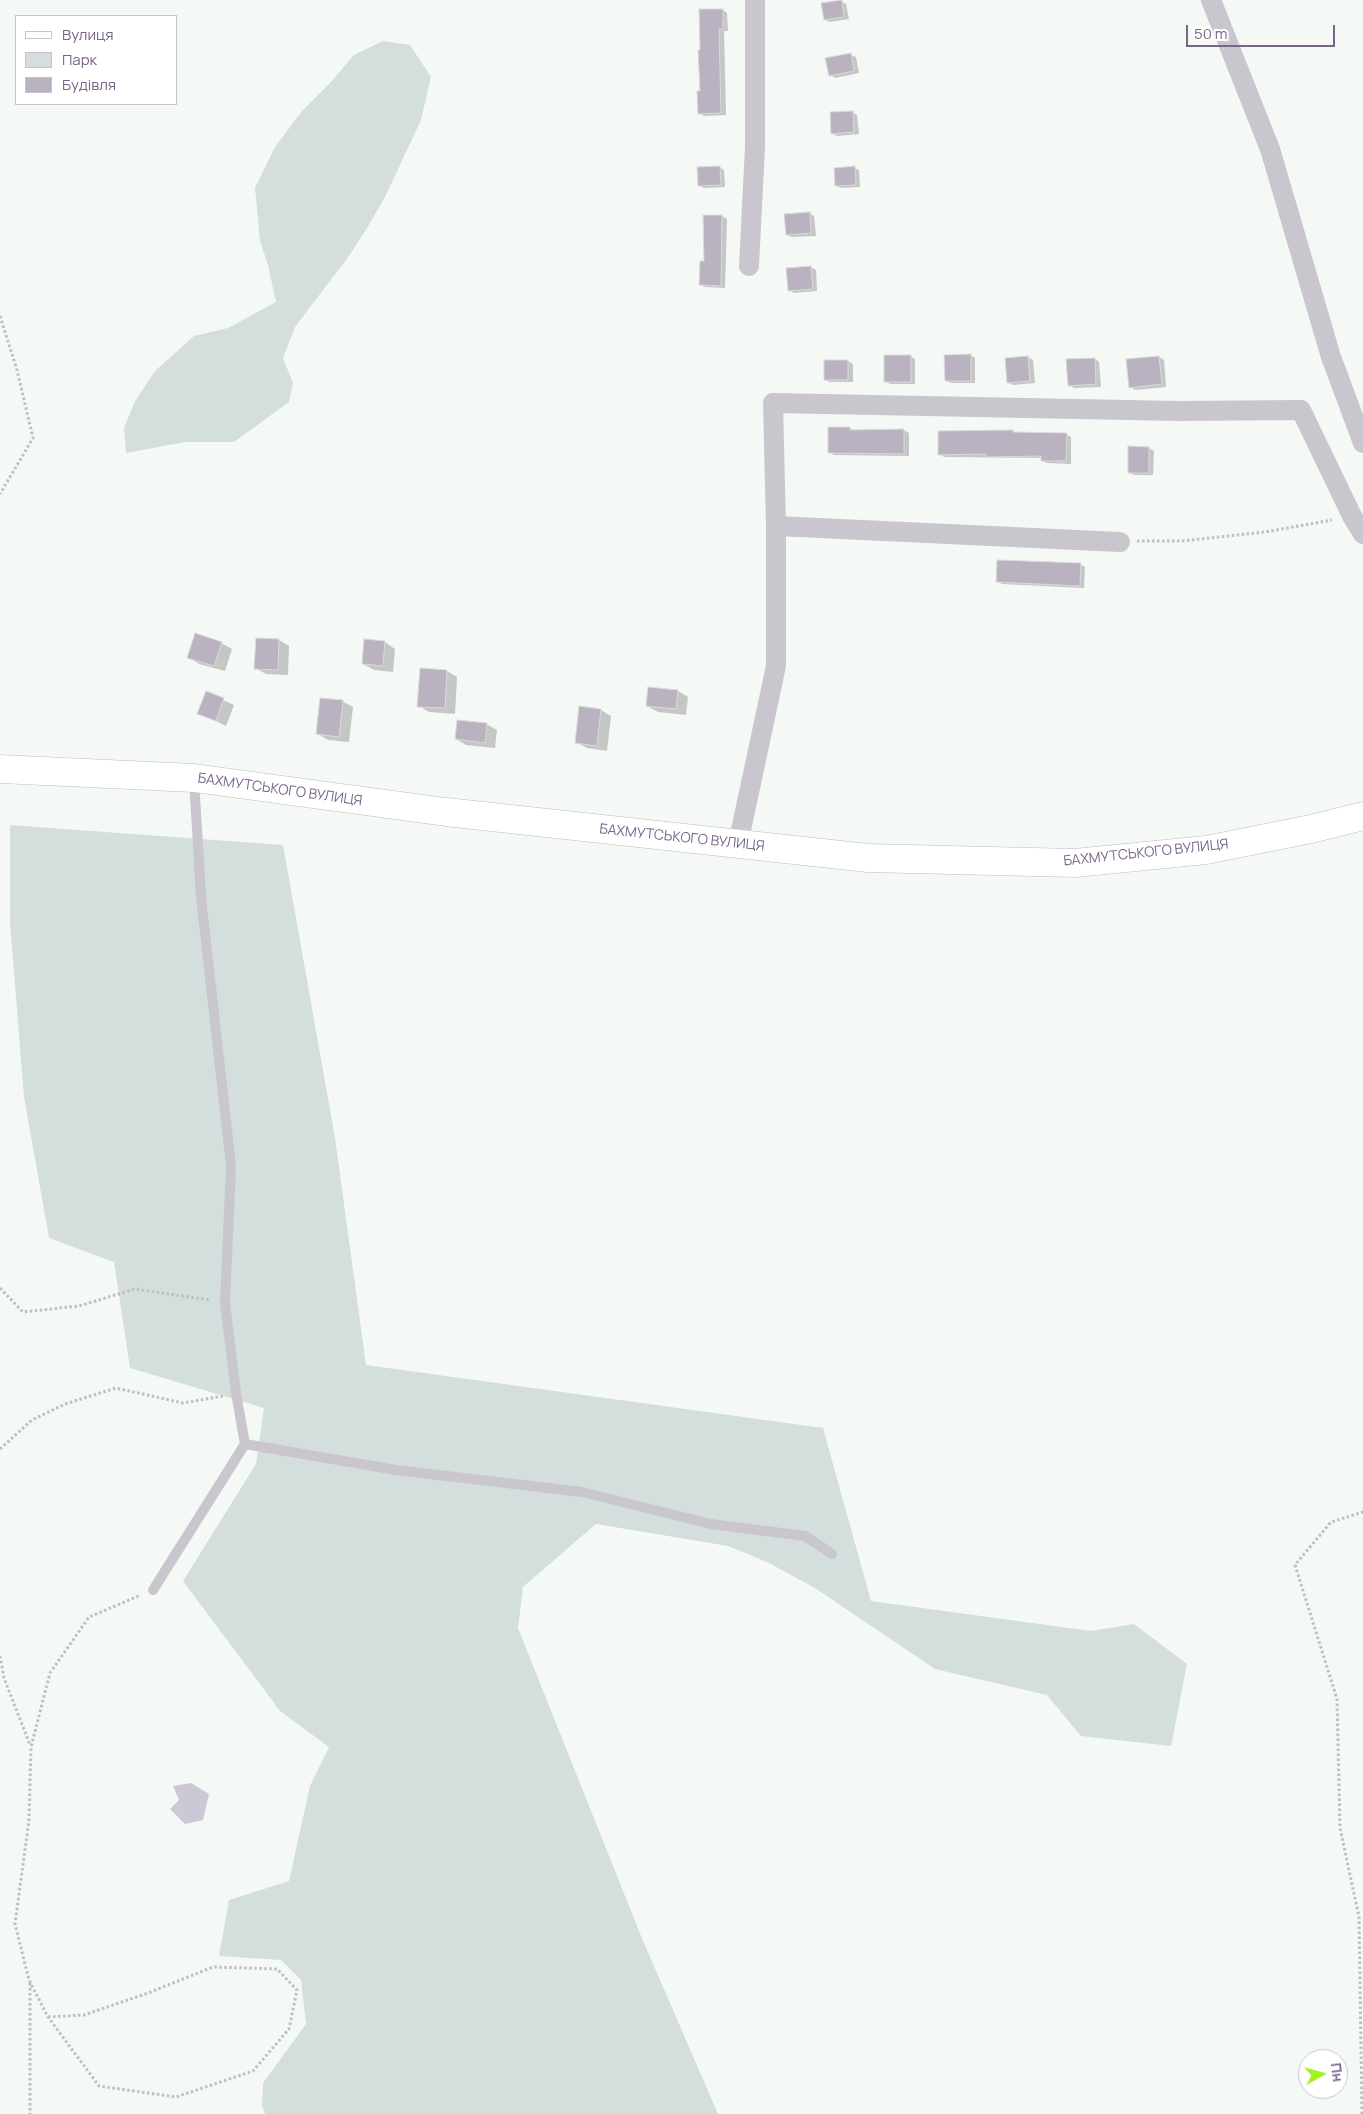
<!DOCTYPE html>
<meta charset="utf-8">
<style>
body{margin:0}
#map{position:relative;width:1363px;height:2114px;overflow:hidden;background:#f5f9f6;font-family:Manrope,sans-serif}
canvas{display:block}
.legend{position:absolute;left:15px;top:15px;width:162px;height:90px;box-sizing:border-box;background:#fff;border:1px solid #cac1d0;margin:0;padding:6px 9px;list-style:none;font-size:15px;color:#7a6589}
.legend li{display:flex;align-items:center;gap:10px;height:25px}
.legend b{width:25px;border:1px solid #cac1d0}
.north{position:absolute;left:1298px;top:2049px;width:50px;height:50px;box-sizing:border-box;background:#fff;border:1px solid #cac1d0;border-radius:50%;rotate:83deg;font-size:14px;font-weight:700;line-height:20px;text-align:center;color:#7a6589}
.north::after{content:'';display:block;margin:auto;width:18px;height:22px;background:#a0f11e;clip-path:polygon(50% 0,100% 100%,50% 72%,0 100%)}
.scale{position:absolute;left:1186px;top:25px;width:149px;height:22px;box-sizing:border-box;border:2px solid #7a6589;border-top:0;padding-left:6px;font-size:15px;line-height:18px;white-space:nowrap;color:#7a6589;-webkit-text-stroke:4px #fff;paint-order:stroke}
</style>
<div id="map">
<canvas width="1363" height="2114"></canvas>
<ul class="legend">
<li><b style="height:6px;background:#fff"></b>Вулиця</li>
<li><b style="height:14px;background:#d4dedc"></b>Парк</li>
<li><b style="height:14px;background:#bab2c0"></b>Будівля</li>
</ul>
<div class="north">Пн</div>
<div class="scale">50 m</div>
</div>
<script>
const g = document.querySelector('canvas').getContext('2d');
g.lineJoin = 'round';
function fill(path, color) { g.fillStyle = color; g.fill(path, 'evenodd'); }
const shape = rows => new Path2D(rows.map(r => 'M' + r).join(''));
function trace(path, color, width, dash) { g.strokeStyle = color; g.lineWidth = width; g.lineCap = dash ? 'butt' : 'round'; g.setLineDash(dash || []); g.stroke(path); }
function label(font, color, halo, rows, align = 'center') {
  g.font = font + ' Manrope,sans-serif'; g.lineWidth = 5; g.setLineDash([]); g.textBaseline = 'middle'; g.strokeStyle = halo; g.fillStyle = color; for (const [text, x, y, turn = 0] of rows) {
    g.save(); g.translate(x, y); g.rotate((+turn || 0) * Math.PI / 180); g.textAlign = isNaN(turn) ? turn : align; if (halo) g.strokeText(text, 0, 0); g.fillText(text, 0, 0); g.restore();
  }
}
fill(shape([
 [383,41,410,45,431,77,421,120,385,197,367,228,349,256,295,327,283,358,293,383,289,402,234,442,185,442,126,453,124,428,135,401,155,371,194,336,228,328,276,302,268,265,260,241,255,188,275,147,302,111,330,83,354,55],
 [10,825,283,845,335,1138,366,1365,823,1428,871,1601,1091,1631,1134,1624,1187,1664,1171,1746,1081,1736,1047,1695,935,1669,815,1588,767,1562,728,1546,596,1524,523,1587,518,1628,641,1936,718,2114,265,2114,262,2105,263,2083,306,2024,301,1980,281,1960,219,1956,229,1900,289,1881,310,1786,329,1747,280,1711,183,1581,256,1464,264,1408,130,1368,114,1262,49,1238,24,1097,10,923]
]), '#d4dedc');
fill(shape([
 [191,1783,209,1794,203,1820,185,1824,170,1809,179,1800,173,1786]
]), '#cdc8d5');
fill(shape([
 [841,1,846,4,849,19,830,22,825,20],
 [723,10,727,13,728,31,724,31,726,115,704,116,699,113,701,51],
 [851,55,856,57,859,73,835,78,830,75],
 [852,112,857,115,859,134,837,136,832,133],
 [719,167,724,170,725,187,704,188,699,186],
 [854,168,859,170,860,187,841,188,836,185],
 [809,213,814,216,816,236,792,237,787,235],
 [722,216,727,219,725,288,705,287,700,284,706,262,705,217],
 [811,267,816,270,817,291,794,293,789,290],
 [970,355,975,358,975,383,951,383,946,380],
 [910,356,915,359,915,384,890,384,885,381],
 [1028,357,1033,360,1035,383,1013,385,1008,382],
 [1159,357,1164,360,1166,387,1135,390,1131,387],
 [1095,359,1099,362,1101,387,1074,388,1069,385],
 [848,361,853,364,853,382,830,382,825,380],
 [850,428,854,431,904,430,909,433,909,456,834,455,829,452],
 [1013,431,1017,434,1066,434,1071,437,1071,464,1047,463,1042,461,1042,458,944,457,940,454],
 [1149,448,1154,451,1153,475,1134,475,1129,472],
 [1081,565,1085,567,1084,588,1002,584,997,581],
 [279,640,289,646,288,675,266,674,255,668],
 [385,642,395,649,393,672,374,670,363,664],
 [221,643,232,649,225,671,199,664,189,657],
 [447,671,457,677,455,714,429,712,419,706],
 [678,691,688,697,686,715,658,712,647,706],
 [207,693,234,705,226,726,199,713],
 [342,701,353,707,349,742,328,740,318,734],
 [580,708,601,710,611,716,607,751,587,748,576,742],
 [486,724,497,730,495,748,466,745,456,739]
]), '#0003');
const building = shape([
 [842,0,844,17,824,20,821,3,842,0],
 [699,9,723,9,723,29,719,29,721,113,698,114,697,91,700,91,698,50,700,50,699,9],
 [851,53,854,71,829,76,825,58,851,53],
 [853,111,854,132,831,134,830,112,853,111],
 [720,166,721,185,698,186,697,167,720,166],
 [855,166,856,185,835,186,834,168,855,166],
 [810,212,811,233,786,235,784,214,810,212],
 [703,215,722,215,721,286,699,285,700,261,704,261,703,215],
 [811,266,813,289,788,291,786,268,811,266],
 [971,354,971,381,945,381,944,355,971,354],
 [884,355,911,355,911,382,884,382,884,355],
 [1028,356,1030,381,1007,383,1005,358,1028,356],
 [1159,356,1162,384,1129,388,1126,359,1159,356],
 [1095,358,1096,384,1068,386,1066,359,1095,358],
 [824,360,848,360,848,380,824,380,824,360],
 [828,427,850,427,850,430,904,429,904,454,828,453,828,427],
 [1013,430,1013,432,1067,433,1066,461,1041,461,1041,456,986,457,986,454,938,455,938,431,1013,430],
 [1128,446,1149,447,1149,473,1128,473,1128,446],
 [997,560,1081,563,1080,586,996,582,997,560],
 [195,633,222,642,214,666,187,658,195,633],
 [256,638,279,639,278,670,254,669,256,638],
 [364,639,385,641,383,666,362,664,364,639],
 [420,668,447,670,445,708,417,707,420,668],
 [648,687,678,690,676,709,646,706,648,687],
 [206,691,224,698,216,721,197,714,206,691],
 [320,698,343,700,339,737,316,734,320,698],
 [579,706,601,709,597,746,575,743,579,706],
 [457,720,487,723,485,743,455,739,457,720]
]);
fill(building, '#bab2c0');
trace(building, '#d8dad8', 1);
const secondary = shape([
 [0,769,194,778,446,812,868,858,1075,863,1206,850,1311,829,1363,816]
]);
trace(secondary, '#c0bac4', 29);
trace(shape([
 [0,316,17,370,33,438,0,494],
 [1137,541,1182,541,1265,532,1332,520],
 [0,1288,23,1312,79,1306,135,1289,210,1300],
 [0,1449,32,1420,65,1404,116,1388,183,1403,223,1396],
 [0,1656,4,1678,30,1745],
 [30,1983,30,2114],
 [48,2017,84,2015,148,1993,213,1967,277,1969,297,1990,289,2029,253,2071,176,2097,99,2086,48,2017,29,1980,15,1924,29,1820,31,1747,50,1673,89,1617,141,1595],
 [1362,2114,1359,1917,1340,1828,1337,1699,1295,1565,1331,1522,1363,1512]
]), '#c1bdc3', 3, [2.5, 2.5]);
trace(shape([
 [245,1444,396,1470,582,1492,711,1524,805,1536,832,1554],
 [153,1590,245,1444,236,1393,225,1303,231,1166,201,897,194,779]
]), '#cac6ce', 10);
trace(shape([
 [1211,0,1270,149,1331,357,1363,443],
 [749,266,755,147,755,0],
 [776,526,1120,542],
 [738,844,776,666,776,526,773,403,1178,411,1301,410,1352,516,1363,534]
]), '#cac6ce', 20);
trace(secondary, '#fff', 28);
label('14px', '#7a6589', '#fff', [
 ["БАХМУТСЬКОГО ВУЛИЦЯ",280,790,8],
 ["БАХМУТСЬКОГО ВУЛИЦЯ",682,838,6],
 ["БАХМУТСЬКОГО ВУЛИЦЯ",1146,853,-6]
]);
</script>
